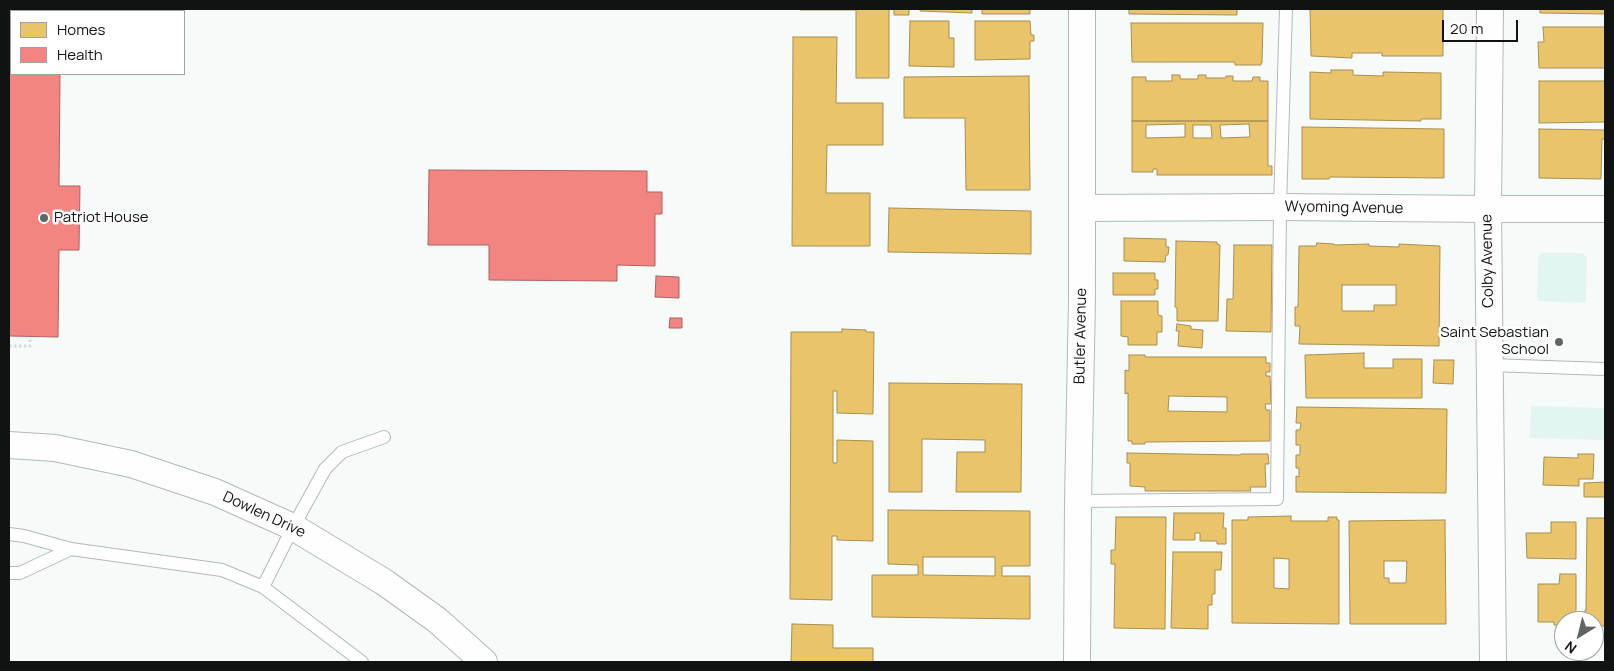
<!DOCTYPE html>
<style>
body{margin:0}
#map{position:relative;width:1614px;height:671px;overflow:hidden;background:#f6fbf9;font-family:Manrope,sans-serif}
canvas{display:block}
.frame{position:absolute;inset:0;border:10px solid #111313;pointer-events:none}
.legend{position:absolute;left:10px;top:10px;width:175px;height:65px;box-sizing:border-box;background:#fff;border:1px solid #a0a1a1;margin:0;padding:6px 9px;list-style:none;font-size:15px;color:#111313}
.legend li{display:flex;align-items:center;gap:10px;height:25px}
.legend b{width:25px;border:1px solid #a0a1a1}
.north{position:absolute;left:1554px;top:611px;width:50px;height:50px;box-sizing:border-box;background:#fff;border:1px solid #a0a1a1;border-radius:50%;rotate:216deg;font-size:14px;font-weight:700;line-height:20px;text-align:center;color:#111313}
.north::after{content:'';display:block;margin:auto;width:18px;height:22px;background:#616464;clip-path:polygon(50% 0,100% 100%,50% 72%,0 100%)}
.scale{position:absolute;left:1442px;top:20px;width:76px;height:22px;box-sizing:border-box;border:2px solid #111313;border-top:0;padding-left:6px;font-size:15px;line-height:18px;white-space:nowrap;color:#111313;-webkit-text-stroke:4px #fff;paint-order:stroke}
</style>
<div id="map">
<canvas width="1614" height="671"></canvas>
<div class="frame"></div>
<ul class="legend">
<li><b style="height:14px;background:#e9c46a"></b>Homes</li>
<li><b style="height:14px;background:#f28482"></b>Health</li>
</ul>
<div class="north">N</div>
<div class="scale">20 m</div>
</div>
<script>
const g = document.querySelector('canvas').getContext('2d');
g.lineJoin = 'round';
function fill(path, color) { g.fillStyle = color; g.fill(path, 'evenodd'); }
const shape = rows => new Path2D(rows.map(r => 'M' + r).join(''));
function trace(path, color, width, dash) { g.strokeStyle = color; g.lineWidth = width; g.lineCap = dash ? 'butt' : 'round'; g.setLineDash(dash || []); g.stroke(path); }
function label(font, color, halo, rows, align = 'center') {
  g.font = font + ' Manrope,sans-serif'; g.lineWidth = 5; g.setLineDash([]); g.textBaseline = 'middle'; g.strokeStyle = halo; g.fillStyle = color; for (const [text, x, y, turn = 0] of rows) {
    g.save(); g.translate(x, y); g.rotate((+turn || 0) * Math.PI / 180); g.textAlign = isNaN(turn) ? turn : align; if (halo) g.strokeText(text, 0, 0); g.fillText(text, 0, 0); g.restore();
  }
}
fill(shape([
 [1543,253,1582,253,1584,254,1587,258,1586,302,1583,303,1539,301,1537,297,1538,258,1540,254],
 [1531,406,1604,408,1604,440,1530,438]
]), '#e2f5f1');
const homes = shape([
 [800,9,889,9,889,78,856,78,856,10,800,10,800,9],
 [894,9,909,9,909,15,894,15,894,9],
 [920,9,972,9,972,13,920,11,920,9],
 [982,9,1030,9,1030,14,982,14,982,9],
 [1129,9,1237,9,1237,15,1129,14,1129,9],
 [1310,9,1443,9,1443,56,1382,56,1382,53,1352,53,1352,58,1311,56,1310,9],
 [1540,9,1605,9,1605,14,1540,13,1540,9],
 [910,21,949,21,949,38,954,38,954,67,909,66,910,21],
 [975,21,1030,21,1031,35,1034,35,1034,41,1030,41,1030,59,975,60,975,21],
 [1131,23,1263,23,1262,63,1261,63,1261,65,1235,65,1235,62,1132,62,1131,23],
 [1543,27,1605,27,1605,68,1539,68,1538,42,1544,42,1543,27],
 [793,37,837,37,836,103,883,103,883,145,827,145,826,193,870,193,870,246,792,246,793,37],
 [1331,70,1353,70,1353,75,1383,76,1383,72,1441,73,1441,119,1421,119,1421,121,1310,119,1310,72,1331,73,1331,70],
 [1172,75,1180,75,1180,79,1198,79,1198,75,1206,75,1206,78,1226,78,1226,76,1233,76,1233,81,1252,81,1253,77,1260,77,1260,81,1268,81,1268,121,1132,121,1132,77,1146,77,1146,81,1172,81,1172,75],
 [1029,76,1030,190,966,190,965,118,904,118,904,77,1029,76],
 [1539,81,1605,81,1605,122,1539,123,1539,81],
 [1132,121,1268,121,1268,166,1272,166,1272,175,1157,175,1157,169,1153,169,1153,172,1132,172,1132,121],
 [1185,124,1185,137,1146,138,1146,125,1185,124],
 [1249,124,1250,137,1221,138,1220,125,1249,124],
 [1193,125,1211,125,1212,138,1193,138,1193,125],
 [1302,127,1444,129,1444,178,1330,177,1329,179,1302,179,1302,127],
 [1539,129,1605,130,1605,139,1602,139,1601,179,1539,178,1539,129],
 [889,208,1031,211,1031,254,888,252,889,208],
 [1124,238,1166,239,1166,247,1169,247,1168,255,1166,255,1165,262,1124,261,1124,238],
 [1176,241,1217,242,1217,244,1220,245,1218,321,1177,321,1177,308,1175,307,1176,241],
 [1317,243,1334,244,1334,245,1369,244,1369,246,1399,247,1399,244,1440,246,1439,346,1299,344,1300,326,1295,326,1295,307,1298,307,1299,246,1316,246,1317,243],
 [1342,285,1396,285,1396,305,1374,305,1374,311,1342,311,1342,285],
 [1234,245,1272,245,1271,332,1226,331,1227,299,1233,299,1234,245],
 [1113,273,1155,273,1155,280,1158,280,1158,289,1155,289,1155,295,1113,295,1113,273],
 [1121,301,1158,301,1158,315,1162,316,1162,332,1157,332,1157,345,1128,345,1128,337,1121,336,1121,301],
 [1177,324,1191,326,1191,329,1203,330,1202,348,1178,346,1179,331,1176,331,1177,324],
 [842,329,866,330,866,332,874,332,873,414,837,413,837,391,833,391,833,463,837,463,837,440,873,441,873,541,837,540,837,536,832,536,832,600,790,599,791,332,842,332,842,329],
 [1364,353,1364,368,1393,368,1393,359,1422,359,1422,398,1306,398,1305,355,1364,353],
 [1129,355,1145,355,1145,357,1266,357,1266,363,1270,363,1270,372,1266,372,1266,376,1270,376,1271,404,1265,404,1266,410,1270,410,1270,441,1145,442,1145,444,1132,444,1132,441,1128,441,1128,393,1125,394,1125,370,1129,371,1129,355],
 [1169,396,1227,397,1227,412,1168,411,1169,396],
 [1434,360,1454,360,1453,384,1433,383,1434,360],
 [889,383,1022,384,1021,492,956,492,957,452,985,452,985,440,922,439,922,492,889,492,889,383],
 [1297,407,1447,409,1446,493,1296,492,1296,476,1299,477,1299,468,1296,468,1296,455,1300,455,1300,445,1296,445,1296,430,1300,430,1301,423,1296,423,1297,407],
 [1127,453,1240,455,1241,454,1268,454,1269,464,1265,464,1266,487,1250,487,1251,491,1145,491,1145,487,1130,486,1130,463,1127,463,1127,453],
 [1578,454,1594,454,1593,479,1579,479,1579,486,1543,485,1544,457,1578,458,1578,454],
 [1605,482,1605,497,1584,497,1584,483,1605,482],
 [888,510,1030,511,1030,566,1002,566,1002,576,1030,576,1030,619,872,617,872,575,918,575,918,565,888,564,888,510],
 [923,557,995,557,995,576,923,575,923,557],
 [1174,513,1224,513,1223,528,1226,528,1226,544,1217,544,1217,541,1200,541,1200,533,1195,533,1195,540,1173,540,1174,513],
 [1291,516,1291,521,1328,521,1328,517,1337,517,1337,520,1339,520,1339,624,1232,623,1232,520,1248,520,1248,517,1291,516],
 [1274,558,1289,559,1289,589,1274,588,1274,558],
 [1116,517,1166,517,1165,629,1114,628,1115,564,1111,564,1111,550,1115,550,1116,517],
 [1587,518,1605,518,1605,626,1594,626,1594,621,1585,621,1585,610,1586,610,1587,518],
 [1445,520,1446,624,1350,624,1349,521,1445,520],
 [1384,561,1407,561,1406,583,1389,583,1389,578,1384,578,1384,561],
 [1551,522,1576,522,1576,559,1527,558,1526,533,1551,533,1551,522],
 [1173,552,1222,552,1221,570,1215,570,1215,594,1212,594,1212,605,1208,605,1208,629,1171,628,1173,552],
 [1560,574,1576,574,1576,621,1564,621,1564,625,1554,625,1554,622,1538,622,1538,584,1559,584,1560,574],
 [792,624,833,625,833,648,873,648,873,662,791,662,792,624]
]);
fill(homes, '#e9c46a');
trace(homes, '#a88f50', 1);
const health = shape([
 [9,61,11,61,11,74,60,74,59,186,80,186,79,250,59,250,58,337,9,336,9,61],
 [429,170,647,171,647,192,662,192,662,214,655,214,655,266,617,265,617,281,489,280,489,245,428,245,429,170],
 [656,276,679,277,679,298,655,297,656,276],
 [670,318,682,318,682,328,669,328,670,318]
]);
fill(health, '#f28482');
trace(health, '#ae6261', 1);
const service = shape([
 [1490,365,1605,369],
 [1078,501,1277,499,1280,207,1286,9],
 [9,534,24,536,71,549,222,570,263,587,362,662],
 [9,573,20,573,71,549],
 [263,587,293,527,325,469,342,452,384,437]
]);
const minor = shape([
 [1490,9,1488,209,1493,662],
 [1082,208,1280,207,1488,209,1605,209],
 [9,445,55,448,131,464,215,492,293,527,384,582,437,620,484,662],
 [1077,662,1078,501,1082,299,1082,9]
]);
trace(service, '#b5b8b7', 14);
trace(minor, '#b5b8b7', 28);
trace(shape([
 [9,346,30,346,30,337]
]), '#d8d9d9', 3, [2.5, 2.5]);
trace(service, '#fefefe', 12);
trace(minor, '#fefefe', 26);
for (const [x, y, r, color] of [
 [44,218,5,"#616464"],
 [1559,342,5,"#616464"]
]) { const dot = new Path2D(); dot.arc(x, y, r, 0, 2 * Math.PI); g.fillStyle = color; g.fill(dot); trace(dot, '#fff', 2); }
label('15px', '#111313', '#fff', [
 ["Wyoming Avenue",1344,208,1],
 ["Colby Avenue",1488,261,-91],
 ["Butler Avenue",1081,336,-89],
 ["Dowlen Drive",264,515,25]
]);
label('15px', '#111313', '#fff', [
 ["Patriot House",54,218],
 ["Saint Sebastian",1549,333,"right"],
 ["School",1549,350,"right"]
], 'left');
</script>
